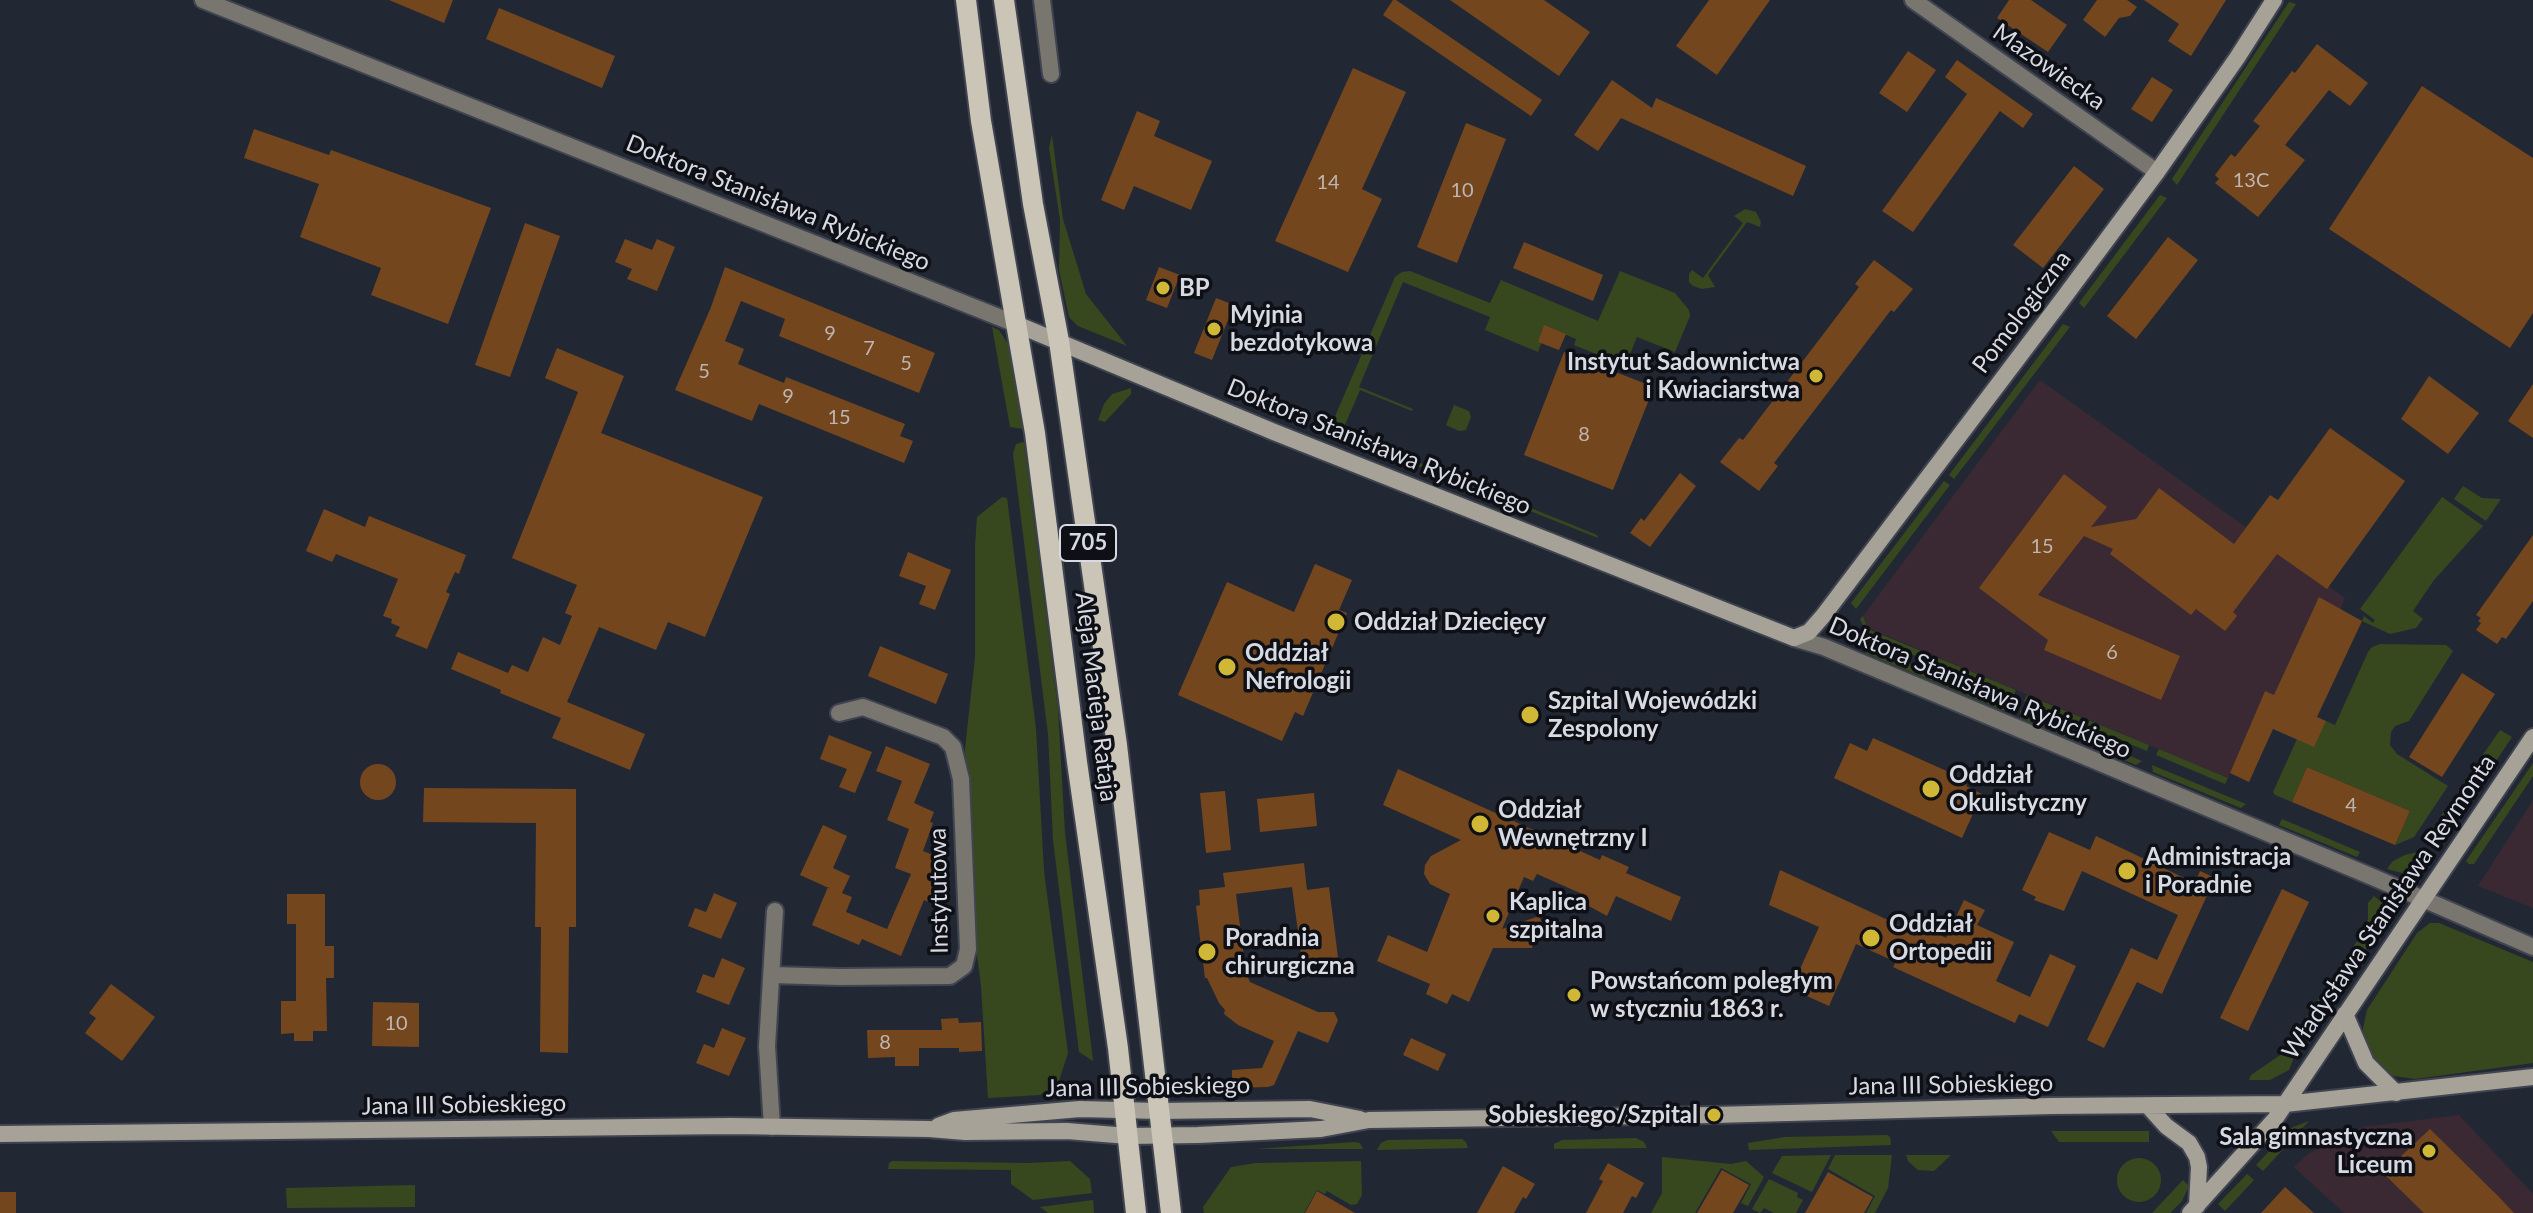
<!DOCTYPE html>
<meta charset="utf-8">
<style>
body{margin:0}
canvas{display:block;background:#222734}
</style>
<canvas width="2533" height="1213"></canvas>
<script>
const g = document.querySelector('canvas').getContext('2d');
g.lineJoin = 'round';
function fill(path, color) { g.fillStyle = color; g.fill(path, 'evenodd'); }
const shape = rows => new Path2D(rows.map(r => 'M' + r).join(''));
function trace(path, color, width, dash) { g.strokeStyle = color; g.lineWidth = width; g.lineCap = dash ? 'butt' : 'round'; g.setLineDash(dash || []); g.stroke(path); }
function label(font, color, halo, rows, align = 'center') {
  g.font = font + ' Lato,sans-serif'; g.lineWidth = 7; g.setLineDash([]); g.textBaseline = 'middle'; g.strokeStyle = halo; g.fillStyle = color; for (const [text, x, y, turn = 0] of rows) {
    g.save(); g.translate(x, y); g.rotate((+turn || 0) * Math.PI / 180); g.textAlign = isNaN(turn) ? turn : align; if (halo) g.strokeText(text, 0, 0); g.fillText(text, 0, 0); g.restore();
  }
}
fill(shape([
 [2040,380,2345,598,2297,705,2265,691,2228,778,1868,628,1863,616],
 [2533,800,2533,908,2478,886],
 [2459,1115,2533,1194,2533,1213,2344,1213,2294,1167,2308,1154,2363,1127]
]), '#3a2933');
fill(shape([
 [2289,2,2296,4,2177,185,2172,179],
 [1052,135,1063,219,1086,294,1127,346,1078,326,1069,317,1059,270,1060,220,1049,148],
 [2160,195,2167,198,2084,308,2079,303],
 [1745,209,1756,212,1761,222,1760,227,1747,222,1708,275,1715,287,1702,289,1693,286,1689,282,1689,274,1692,270,1703,278,1743,223,1734,216],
 [1410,271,1490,303,1501,280,1598,321,1620,271,1675,293,1689,310,1690,316,1675,352,1637,337,1625,366,1574,345,1576,339,1547,327,1538,352,1485,330,1490,317,1403,282,1359,387,1413,409,1412,411,1360,390,1344,427,1356,432,1354,436,1386,449,1385,452,1333,432,1330,428,1395,277,1402,272],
 [2063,324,2070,327,1954,479,1949,475],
 [992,327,999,330,1008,344,1023,429,1010,427],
 [1131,388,1131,394,1105,422,1098,420,1104,404,1112,394],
 [1454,405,1469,411,1471,417,1466,430,1459,431,1446,425],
 [1024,442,1058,709,1065,833,1093,1061,1079,1052,1053,840,1048,734,1013,454,1016,444],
 [1418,462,1597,535,1598,538,1417,466],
 [1944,481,1950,485,1856,609,1851,603],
 [2463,486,2482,498,2501,499,2486,521,2454,499],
 [1002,497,1007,498,1036,729,1044,871,1068,1053,1058,1084,1040,1095,988,1098,981,986,974,931,965,749,975,657,975,546,977,517],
 [2442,497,2483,526,2434,580,2413,611,2423,619,2416,628,2390,634,2362,621,2364,616,2373,623,2375,620,2360,609],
 [1863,616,1868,629,2016,690,2013,697,1868,636,1860,619],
 [2380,644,2446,645,2453,651,2409,721,2395,726,2391,732,2390,745,2397,754,2448,786,2414,837,2395,845,2410,811,2307,767,2292,802,2275,795,2273,792,2297,739,2326,721,2335,725,2368,652,2372,647],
 [1867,646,2010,706,2004,711,1865,653],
 [2027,695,2149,745,2147,751,2024,701],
 [2020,710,2142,761,2136,765,2020,718],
 [2500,730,2512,737,2471,799,2458,791],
 [2159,749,2228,778,2225,784,2156,755],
 [2533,763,2533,776,2474,864,2469,864,2466,861],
 [2152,765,2246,804,2241,808,2153,772],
 [2443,813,2455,822,2441,843,2428,835],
 [2282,819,2360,852,2357,857,2279,825],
 [2422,851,2433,854,2418,870,2406,874,2387,869,2393,861,2405,855],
 [2374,896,2386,906,2387,916,2308,1038,2297,1031,2362,934,2368,919,2368,903],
 [2430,923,2439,923,2533,962,2533,1063,2415,1079,2394,1076,2382,1069,2372,1058,2364,1044,2363,1028,2367,1010,2417,933],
 [2292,1047,2296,1052,2289,1070,2270,1080,2249,1080,2251,1075],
 [2309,1121,2263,1171,2256,1165,2291,1128],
 [2051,1131,2149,1131,2149,1142,2059,1142],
 [1887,1135,1890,1137,1891,1145,1749,1150,1748,1143,1785,1137],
 [1636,1138,1644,1142,1647,1148,1554,1149,1554,1144,1562,1140],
 [1462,1139,1466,1142,1468,1148,1377,1150,1381,1143,1387,1140],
 [1354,1142,1360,1143,1363,1149,1256,1149],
 [1831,1155,1812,1192,1772,1173,1782,1156],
 [1835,1155,1892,1155,1888,1188,1875,1213,1866,1213,1875,1196,1828,1169],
 [1906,1155,1951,1155,1934,1171,1918,1170,1908,1161],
 [1662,1157,1731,1164,1746,1161,1764,1177,1748,1206,1741,1203,1751,1184,1721,1168,1695,1213,1651,1213,1662,1193],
 '2117 1180a22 22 0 1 1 44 0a22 22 0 1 1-44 0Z',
 [892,1161,1028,1163,1070,1161,1090,1179,1092,1193,1033,1200,1011,1184,1011,1170,888,1169,889,1163],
 [1361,1161,1362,1195,1357,1204,1351,1205,1327,1191,1325,1194,1317,1190,1304,1213,1204,1213,1203,1207,1231,1167,1256,1163],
 [2247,1174,2254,1180,2225,1211,2218,1204],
 [1769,1179,1798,1193,1797,1197,1803,1200,1796,1213,1774,1213,1764,1208,1760,1213,1752,1209],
 [2183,1180,2189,1186,2182,1201,2170,1213,2152,1213],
 [415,1185,415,1207,287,1208,286,1188],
 [1093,1200,1094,1213,1048,1213,1040,1207]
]), '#37471e');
fill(shape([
 [389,0,453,0,444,23],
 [1393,0,1396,0,1542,100,1531,116,1383,15],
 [1450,0,1544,0,1590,32,1559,76],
 [1709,0,1770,0,1717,75,1676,46],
 [2009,0,2031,0,2067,25,2048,52,1997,18],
 [2097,0,2127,0,2137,7,2130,16,2119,18,2105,37,2083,20],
 [2144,0,2226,0,2191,56,2168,41,2179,24],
 [499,8,615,56,602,88,486,39],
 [2317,44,2368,83,2350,106,2329,90,2285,145,2305,160,2258,217,2215,183,2219,179,2215,175,2231,154,2235,157,2260,126,2253,121,2292,71,2295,73],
 [1908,51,1936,70,1907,112,1879,93],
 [1957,60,2033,114,2023,128,2000,111,1913,232,1882,211,1967,94,1945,77],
 [1353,68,1406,92,1362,189,1382,199,1348,272,1275,241],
 [2152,77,2173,90,2152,122,2131,109],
 [1612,80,1652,108,1656,98,1806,166,1793,196,1621,118,1598,151,1574,135],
 [2422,86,2533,158,2533,313,2510,348,2329,229],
 [1137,111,1160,121,1154,136,1212,161,1191,210,1134,186,1124,210,1101,200],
 [1466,123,1506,139,1457,263,1417,247],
 [254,129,329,155,331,150,491,208,448,324,371,295,381,268,300,237,319,184,244,158],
 [2074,166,2104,189,2043,268,2013,245],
 [525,223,560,236,510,377,475,365],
 [2168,237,2198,260,2136,339,2107,316],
 [625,239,652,250,657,239,675,247,657,291,627,279,632,269,615,262],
 [1524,242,1603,275,1593,301,1513,268],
 [1874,260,1913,289,1894,312,1891,310,1774,463,1778,466,1759,491,1720,462,1739,438,1743,440,1859,287,1855,284],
 [725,267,935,353,919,393,779,336,785,319,741,301,725,341,744,349,738,364,784,383,786,377,905,424,900,436,913,441,904,463,759,404,752,421,675,390,711,307],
 [1159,267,1180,275,1167,308,1146,300],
 [1216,298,1234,305,1212,360,1194,353],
 [1544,325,1566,334,1559,350,1538,342],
 [557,348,624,376,601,433,763,497,705,637,668,622,656,650,599,627,567,702,645,734,630,770,552,738,561,718,500,693,501,690,451,669,458,652,508,673,512,665,528,672,543,637,560,645,572,616,565,613,577,585,512,558,578,392,545,378],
 [1564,352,1654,387,1613,490,1524,455],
 [2429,376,2479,413,2448,454,2401,419],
 [2533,384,2533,438,2508,421],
 [2330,428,2405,481,2327,589,2277,554,2233,612,2237,616,2225,631,2196,609,2191,615,2183,609,2110,554,2113,549,2084,536,2038,595,2180,656,2161,700,2044,650,2048,640,1979,588,2064,474,2107,507,2091,527,2136,519,2159,488,2234,544,2270,495,2278,500],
 [1680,473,1696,486,1650,547,1630,533,1641,518,1644,521],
 [324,509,365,527,369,516,466,555,459,574,455,572,446,592,450,594,427,649,395,636,400,627,391,623,392,619,383,616,398,579,336,554,332,562,306,551],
 [2533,535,2533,601,2506,639,2502,637,2497,644,2476,630,2481,623,2478,621,2481,618,2476,615],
 [908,552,951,570,935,610,919,604,926,586,899,576],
 [1315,564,1352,580,1339,610,1347,613,1303,716,1295,712,1282,741,1178,695,1227,582,1294,612],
 [2319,597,2362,621,2317,717,2326,721,2314,747,2273,729,2249,782,2230,773,2265,691,2274,695],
 [880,646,948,674,936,704,868,676],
 [2462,673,2495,694,2442,777,2409,757],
 [829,735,872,752,855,793,839,787,847,769,820,759],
 [1873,738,1969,781,1966,786,1982,794,1962,838,1834,778,1850,743,1867,751],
 [886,746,930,764,914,803,934,812,930,822,933,823,923,851,943,859,938,872,942,874,931,903,924,900,901,956,862,939,859,945,812,925,828,887,831,889,800,875,823,825,847,836,833,868,850,876,842,893,852,897,846,912,887,929,911,874,895,868,909,829,887,820,902,781,876,771],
 '360 782a18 18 0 1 1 36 0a18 18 0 1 1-36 0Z',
 [2307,767,2410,811,2395,845,2292,802],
 [1398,769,1600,860,1602,855,1629,867,1626,873,1681,897,1671,921,1616,896,1607,916,1578,900,1580,893,1537,874,1533,881,1524,877,1502,929,1539,916,1546,931,1535,936,1532,948,1493,948,1469,1002,1452,994,1447,1004,1426,994,1430,984,1377,961,1388,935,1427,952,1450,894,1430,884,1424,874,1425,865,1431,856,1461,840,1383,805],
 [424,788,576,789,576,927,569,927,568,1053,540,1052,541,927,535,927,536,823,423,822],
 [1225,791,1231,850,1206,853,1200,793],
 [1314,793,1317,826,1260,832,1257,799],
 [2049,832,2090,850,2096,836,2195,883,2200,871,2215,878,2162,994,2137,982,2104,1048,2087,1040,2131,948,2157,960,2178,915,2082,871,2064,911,2034,900,2036,897,2022,890],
 [1304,863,1307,890,1329,887,1339,965,1324,967,1325,974,1304,977,1292,887,1236,894,1246,973,1250,982,1318,1012,1334,1012,1338,1020,1328,1043,1298,1031,1274,1085,1268,1087,1232,1088,1232,1070,1262,1068,1274,1041,1238,1025,1224,1014,1225,1010,1219,1003,1207,978,1205,978,1196,906,1200,905,1199,890,1225,887,1223,873],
 [1780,870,1916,933,1920,925,1946,938,1964,900,1985,910,1977,925,2014,942,1996,981,2030,997,2050,954,2076,966,2048,1027,2019,1014,2015,1023,1893,967,1896,962,1856,944,1829,1006,1791,989,1819,927,1769,905],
 [2282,889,2309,902,2248,1031,2220,1018],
 [714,893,737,903,721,939,688,926,695,908,706,912],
 [287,894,325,894,325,946,334,946,334,978,326,978,327,1031,313,1031,313,1041,294,1041,294,1033,281,1034,281,1001,296,1001,296,924,287,924],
 [722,958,745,968,729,1005,696,992,703,974,714,978],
 [111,984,155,1017,122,1061,85,1033,96,1018,89,1013],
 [373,1002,419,1003,419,1047,372,1046],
 [958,1018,959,1023,981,1022,982,1051,959,1052,959,1048,919,1048,919,1066,895,1066,895,1057,868,1058,867,1030,942,1030,941,1019],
 [722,1028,746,1038,729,1076,696,1063,704,1044,714,1048],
 [1411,1038,1446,1054,1438,1071,1403,1055],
 [2430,1129,2499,1197,2514,1213,2424,1213,2383,1173],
 [1608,1163,1644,1183,1636,1198,1632,1196,1623,1213,1586,1213,1603,1181,1599,1179],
 [1503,1166,1535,1184,1526,1199,1523,1197,1514,1213,1477,1213],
 [1722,1170,1749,1185,1733,1213,1697,1213],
 [1828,1172,1873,1197,1864,1213,1805,1213],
 [2285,1187,2314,1213,2261,1213],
 [1317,1191,1355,1213,1305,1213],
 [0,1192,16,1192,16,1213,0,1213]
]), '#73461d');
const street = shape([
 [203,0,1016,324],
 [1042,0,1051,74],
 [1913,0,2157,172],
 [1794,638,1824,647,2375,878,2533,947],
 [772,975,840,977,950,976,964,966,968,949,961,779,953,747,943,737,863,707,839,713],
 [772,1127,767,1046,775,911]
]);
const secondary = shape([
 [1016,324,1274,432,1794,638,1809,632,1823,616,2062,300,2157,172,2237,58,2274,0],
 [2345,1014,2366,1063,2396,1093],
 [2148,1106,2166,1126,2189,1143,2197,1157,2199,1167,2197,1206],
 [938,1126,954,1120,1080,1109,1159,1111,1310,1109,1360,1119],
 [0,1134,731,1126,929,1129,965,1132,1067,1131,1128,1136,1198,1135,1321,1129,1369,1120,1714,1115,2051,1106,2285,1104,2533,1077],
 [2190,1213,2275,1119,2533,737]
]);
const primary = shape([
 [966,0,981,121,1035,433,1077,762,1118,1048,1136,1213],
 [1004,0,1033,204,1059,341,1117,745,1171,1213]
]);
trace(street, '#3f4450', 20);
trace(secondary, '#3f4450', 20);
trace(primary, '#3f4450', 24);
trace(street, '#78766f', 16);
trace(secondary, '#a6a297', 16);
trace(primary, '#cac5b6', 20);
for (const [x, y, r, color] of [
 [1163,288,8,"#d1b736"],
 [1214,329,8,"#d1b736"],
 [1816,376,8,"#d1b736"],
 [1336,622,10,"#d1b736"],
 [1227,667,10,"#d1b736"],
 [1530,715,10,"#d1b736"],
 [1931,789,10,"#d1b736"],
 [1480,824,10,"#d1b736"],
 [2127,871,10,"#d1b736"],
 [1493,916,8,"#d1b736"],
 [1871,938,10,"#d1b736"],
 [1207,952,10,"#d1b736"],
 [1574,995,8,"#d1b736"],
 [1714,1115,8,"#d1b736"],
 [2429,1151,8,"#d1b736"]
]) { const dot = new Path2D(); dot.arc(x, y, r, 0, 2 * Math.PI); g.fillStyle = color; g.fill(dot); trace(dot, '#0e1016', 3); }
label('20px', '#beb5b2', null, [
 ["13C",2251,181],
 ["14",1328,183],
 ["10",1462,191],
 ["9",830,334],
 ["7",869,349],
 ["5",906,364],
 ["5",704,372],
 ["9",788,397],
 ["15",839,418],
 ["8",1584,435],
 ["15",2042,547],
 ["6",2112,653],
 ["4",2351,806],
 ["10",396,1024],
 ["8",885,1043]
]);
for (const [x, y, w] of [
 [1088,543,56]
]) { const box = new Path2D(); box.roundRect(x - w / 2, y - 18, w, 36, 6); g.fillStyle = '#0e1016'; g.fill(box); trace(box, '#d7dae3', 2); }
label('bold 22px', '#d7dae3', null, [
 ["705",1088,543]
]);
label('24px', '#d7dae3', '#0e1016', [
 ["Mazowiecka",2049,67,35],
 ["Doktora Stanisława Rybickiego",778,203,22],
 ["Pomologiczna",2022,312,-53],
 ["Doktora Stanisława Rybickiego",1379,447,22],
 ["Doktora Stanisława Rybickiego",1980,688,23],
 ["Aleja Macieja Rataja",1096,697,83],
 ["Instytutowa",939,891,-91],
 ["Władysława Stanisława Reymonta",2389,907,-56],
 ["Jana III Sobieskiego",1951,1085,-1],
 ["Jana III Sobieskiego",1148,1087,-1],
 ["Jana III Sobieskiego",464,1105,-1]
]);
label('bold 24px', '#d7dae3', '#0e1016', [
 ["BP",1179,288],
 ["Myjnia",1230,315],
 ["bezdotykowa",1230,343],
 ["Instytut Sadownictwa",1800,362,"right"],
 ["i Kwiaciarstwa",1800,390,"right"],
 ["Oddział Dziecięcy",1354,622],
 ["Oddział",1245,653],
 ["Nefrologii",1245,681],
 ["Szpital Wojewódzki",1548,701],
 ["Zespolony",1548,729],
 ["Oddział",1949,775],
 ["Okulistyczny",1949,803],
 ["Oddział",1498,810],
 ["Wewnętrzny I",1498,838],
 ["Administracja",2145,857],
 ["i Poradnie",2145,885],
 ["Kaplica",1509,902],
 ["szpitalna",1509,930],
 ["Oddział",1889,924],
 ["Ortopedii",1889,952],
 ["Poradnia",1225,938],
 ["chirurgiczna",1225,966],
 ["Powstańcom poległym",1590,981],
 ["w styczniu 1863 r.",1590,1009],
 ["Sobieskiego/Szpital",1698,1115,"right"],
 ["Sala gimnastyczna",2413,1137,"right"],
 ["Liceum",2413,1165,"right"]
], 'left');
</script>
